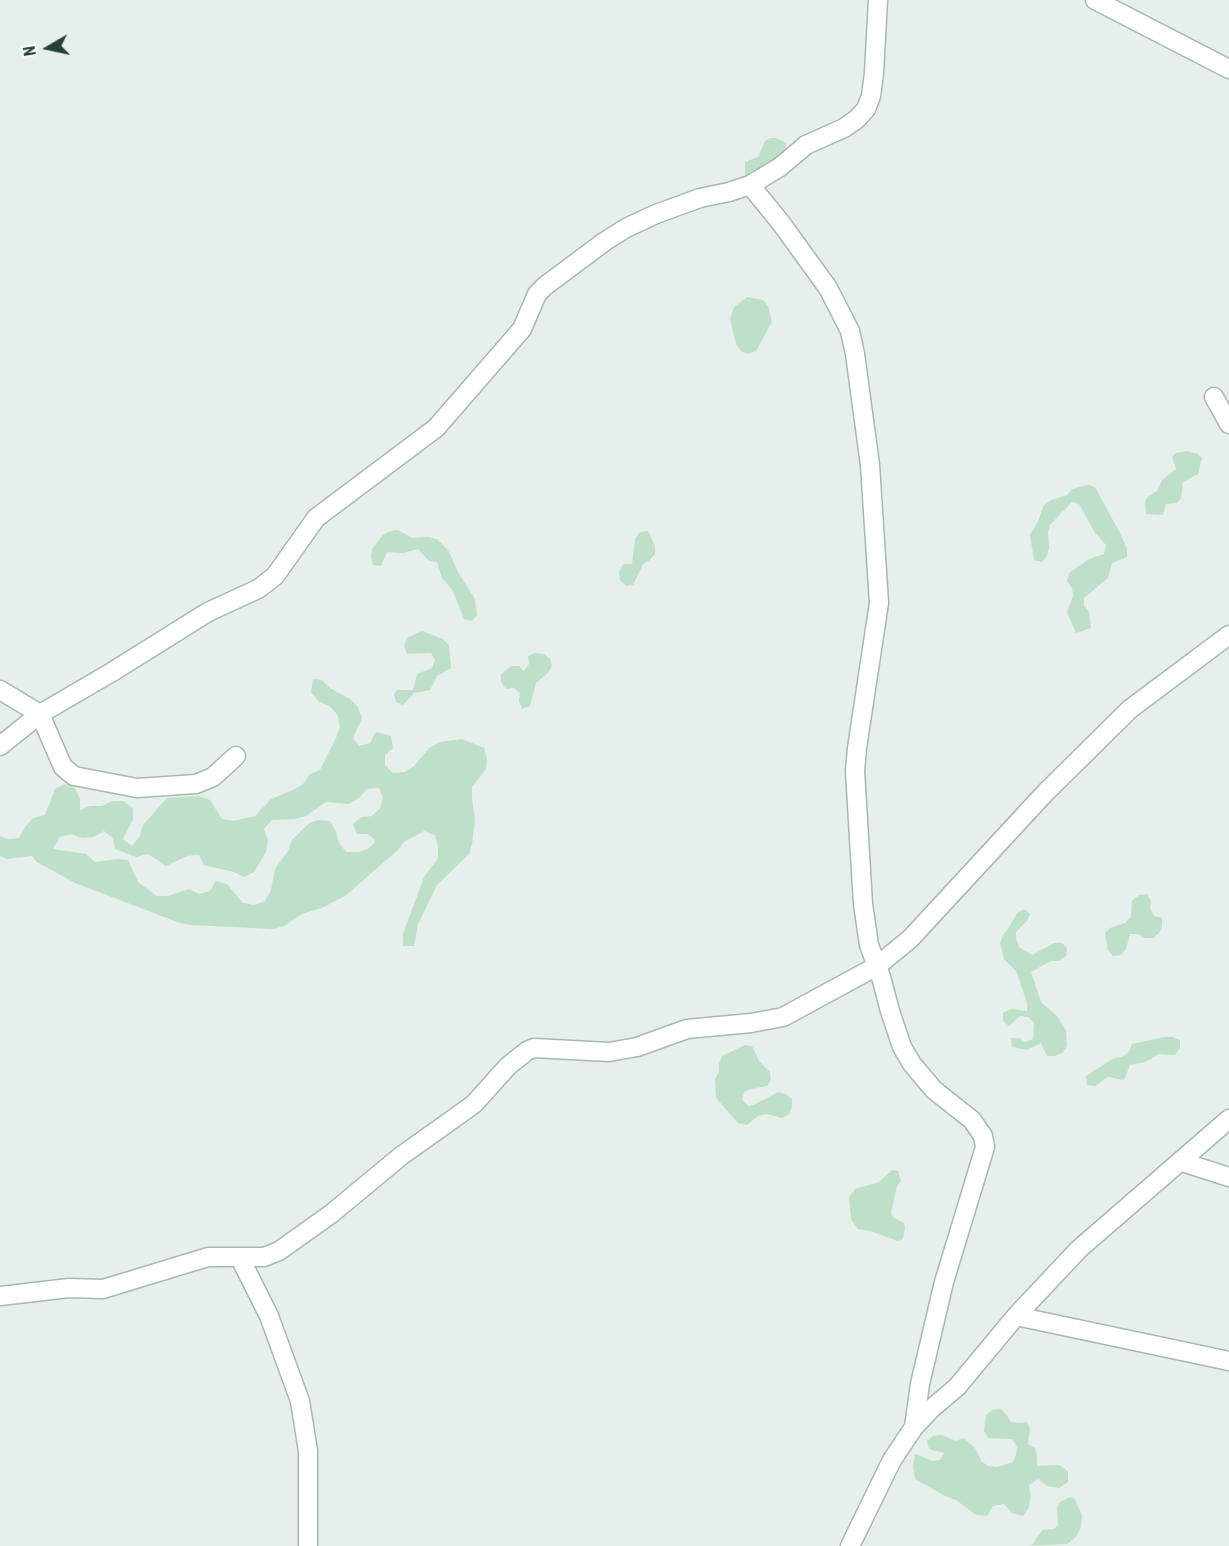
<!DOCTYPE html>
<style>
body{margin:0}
#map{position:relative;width:1229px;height:1546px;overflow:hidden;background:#e6efeb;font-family:"Roboto Condensed",sans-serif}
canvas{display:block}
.north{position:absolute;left:18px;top:18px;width:60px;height:60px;-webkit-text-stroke:4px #f7fbf9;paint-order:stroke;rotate:261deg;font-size:16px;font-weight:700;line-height:24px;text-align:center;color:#24423a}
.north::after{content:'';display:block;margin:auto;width:21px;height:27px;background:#24423a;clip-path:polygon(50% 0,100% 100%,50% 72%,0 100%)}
</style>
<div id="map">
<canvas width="1229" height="1546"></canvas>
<div class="north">N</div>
</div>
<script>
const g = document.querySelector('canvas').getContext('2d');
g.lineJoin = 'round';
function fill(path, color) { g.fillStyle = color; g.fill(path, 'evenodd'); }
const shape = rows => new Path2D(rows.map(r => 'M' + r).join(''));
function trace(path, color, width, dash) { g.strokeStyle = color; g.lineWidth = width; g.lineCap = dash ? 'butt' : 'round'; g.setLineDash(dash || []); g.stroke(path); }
fill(shape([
 [770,138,776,138,786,143,785,154,777,162,766,163,748,179,745,174,745,162,758,157,765,141],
 [747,297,763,300,768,306,772,322,756,351,748,354,741,351,736,344,730,319,734,307],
 [1187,451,1198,454,1202,458,1198,474,1183,482,1181,498,1177,503,1166,504,1163,515,1146,514,1145,502,1147,497,1157,491,1162,480,1176,469,1172,457,1176,453],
 [1088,485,1095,487,1121,535,1127,549,1127,557,1112,563,1108,578,1084,598,1084,606,1089,612,1091,628,1076,633,1067,612,1073,596,1072,588,1067,581,1069,573,1089,559,1104,554,1106,545,1095,533,1079,504,1072,502,1050,525,1048,532,1049,548,1047,556,1042,562,1034,560,1030,535,1038,521,1044,505,1051,500,1067,495,1072,489],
 [398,530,412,538,428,537,437,539,448,550,458,572,475,599,477,615,472,621,464,619,453,591,442,578,437,562,429,561,418,549,403,553,387,552,381,566,373,565,371,557,372,549,383,535,390,531],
 [648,531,655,546,655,554,650,560,643,564,633,585,626,586,620,580,619,572,623,564,632,564,635,539,640,532],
 [422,631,443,639,449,645,451,668,437,676,430,690,414,693,403,705,396,702,394,694,397,690,413,690,417,674,432,668,435,660,431,653,407,654,404,646,407,638],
 [535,653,544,654,550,659,552,666,548,673,536,683,530,706,522,709,519,701,520,693,514,688,506,689,501,682,501,674,511,666,519,666,524,671,529,664,528,656],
 [313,679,322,680,330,688,350,699,358,707,362,718,353,738,359,746,370,743,376,732,391,736,393,748,385,755,385,765,393,773,405,772,414,766,429,748,440,742,462,739,484,748,487,758,486,769,472,787,472,798,475,820,472,844,469,854,437,885,418,924,414,946,403,946,403,934,424,877,438,858,438,846,435,835,424,831,404,842,398,850,345,896,324,907,302,914,284,926,273,929,191,925,180,923,75,883,37,862,32,856,7,859,0,856,0,836,8,839,19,838,25,827,33,818,45,815,55,789,65,784,75,788,80,798,80,810,90,806,102,806,112,801,123,801,133,808,133,819,123,839,132,846,140,836,143,825,167,798,199,796,210,800,222,819,233,821,255,816,271,799,293,790,303,784,310,774,320,770,336,738,340,726,337,714,329,706,318,701,311,692],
 [379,788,383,798,380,808,372,816,362,817,353,824,357,834,368,834,376,841,368,849,358,852,346,852,339,843,336,831,330,821,318,820,308,824,292,840,288,851,275,869,271,890,265,901,254,905,243,903,227,884,216,881,210,891,199,894,189,889,168,896,157,896,138,882,128,860,117,859,95,862,86,854,53,849,60,837,71,834,82,838,94,837,104,831,113,838,115,849,136,857,148,854,166,866,187,856,199,855,204,865,234,872,244,877,254,872,266,852,268,840,264,829,272,820,295,819,306,816,326,802,349,804,359,798,367,789],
 [1147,894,1151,901,1150,909,1154,916,1162,918,1162,926,1159,933,1153,938,1145,938,1138,934,1130,934,1126,949,1121,955,1113,956,1108,950,1105,933,1110,928,1125,923,1131,917,1132,901,1139,895],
 [1024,909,1030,914,1027,921,1016,932,1016,939,1019,947,1032,955,1054,943,1062,943,1067,948,1066,956,1059,961,1051,961,1031,972,1041,1002,1058,1017,1066,1031,1067,1046,1062,1053,1055,1056,1047,1056,1041,1043,1027,1050,1012,1047,1011,1038,1019,1038,1025,1042,1033,1039,1034,1023,1028,1017,1020,1016,1009,1026,1003,1021,1003,1013,1011,1009,1027,1011,1027,1003,1019,979,1016,971,1004,959,1000,943,1003,935,1008,929,1017,913],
 [1164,1037,1173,1037,1180,1040,1180,1048,1175,1055,1159,1054,1145,1062,1130,1065,1124,1080,1108,1077,1095,1086,1087,1085,1086,1076,1114,1058,1122,1057,1129,1052,1132,1044],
 [745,1045,752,1046,759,1061,770,1072,771,1080,767,1086,751,1089,744,1092,742,1100,749,1106,756,1104,778,1092,786,1094,792,1099,792,1107,789,1114,782,1118,766,1114,758,1116,747,1125,738,1123,716,1098,715,1079,719,1072,719,1064,722,1056],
 [892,1170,898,1171,901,1181,897,1186,891,1213,894,1218,904,1223,905,1228,903,1239,898,1241,870,1231,858,1229,851,1219,849,1198,855,1189,879,1182],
 [1001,1409,1007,1415,1011,1422,1019,1423,1027,1422,1030,1429,1028,1444,1035,1448,1037,1456,1037,1466,1059,1465,1068,1471,1068,1482,1059,1488,1047,1486,1038,1479,1029,1485,1031,1496,1029,1507,1023,1516,1012,1513,1004,1504,993,1506,987,1516,976,1515,956,1500,945,1496,915,1479,913,1467,915,1454,933,1461,940,1460,944,1453,929,1449,927,1441,933,1436,942,1435,956,1441,964,1438,975,1448,982,1462,989,1466,997,1467,1013,1462,1016,1455,1017,1447,1012,1439,988,1438,984,1431,986,1415,992,1410],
 [1070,1497,1075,1499,1082,1515,1081,1527,1076,1537,1067,1544,1027,1546,1032,1545,1042,1530,1054,1529,1058,1525,1057,1507,1060,1502]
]), '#bfe0c8');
const minor = shape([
 [1095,0,1229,69],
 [750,185,781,223,828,288,850,331,855,354,870,465,879,603,857,748,855,771,863,904,869,945,881,977,890,1011,902,1047,912,1064,934,1090,972,1120,983,1136,985,1147,944,1282,920,1384,914,1427],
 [1214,397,1229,424],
 [0,690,40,714,63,767,74,776,137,788,196,784,213,777,236,756],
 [0,746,40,714,112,672,208,612,258,589,275,576,316,518,436,428,522,329,537,294,545,286,604,242,626,228,656,214,700,198,729,192,750,185,780,167,806,145,844,128,857,119,866,109,871,96,874,73,878,0],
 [1182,1162,1229,1177],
 [240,1258,269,1316,300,1401,308,1451,308,1546],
 [0,1296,69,1288,103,1289,208,1257,264,1257,279,1251,331,1214,401,1156,474,1104,508,1066,527,1051,534,1048,609,1052,637,1047,687,1029,751,1023,783,1017,877,966,910,939,1045,793,1130,709,1229,635],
 [1016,1316,1229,1361],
 [850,1546,892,1460,914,1427,931,1409,957,1387,1016,1316,1079,1249,1229,1119]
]);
trace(minor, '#a8b8b2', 21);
trace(minor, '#fff', 18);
</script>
